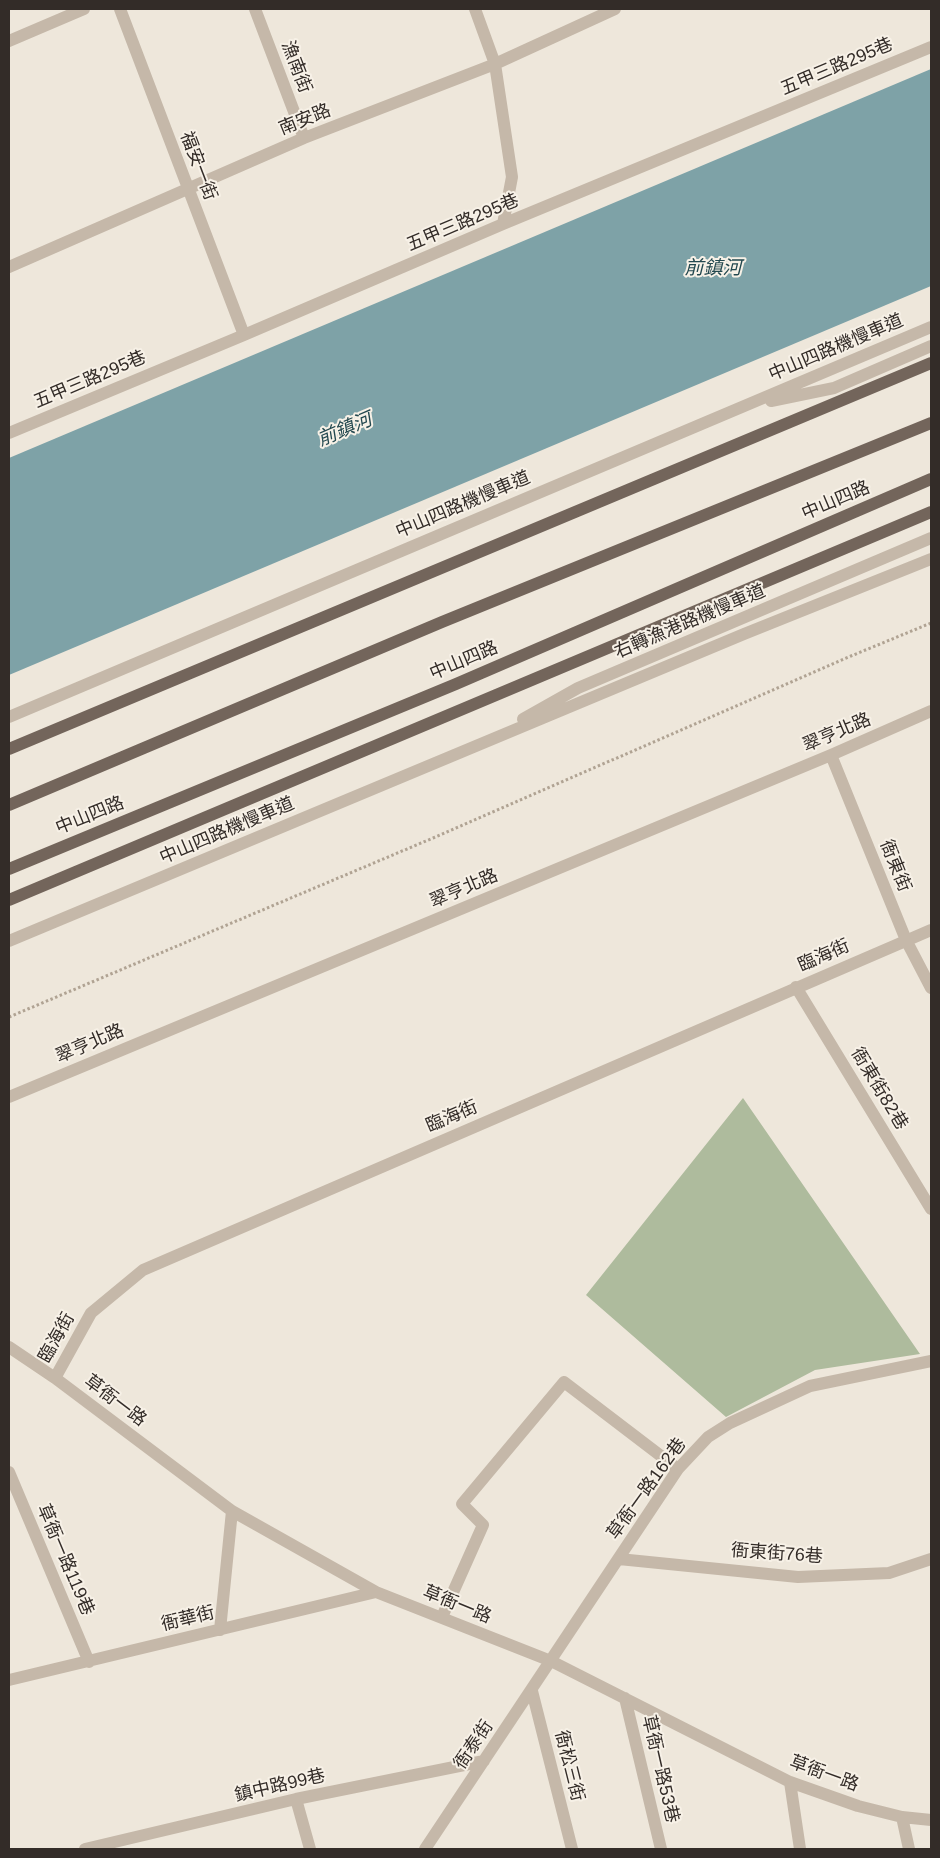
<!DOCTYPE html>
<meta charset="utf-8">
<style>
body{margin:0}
#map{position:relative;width:940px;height:1858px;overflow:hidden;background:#eee7db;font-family:Arial,sans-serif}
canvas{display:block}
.frame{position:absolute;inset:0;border:10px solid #332c28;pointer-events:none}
</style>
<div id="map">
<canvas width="940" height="1858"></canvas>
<div class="frame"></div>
</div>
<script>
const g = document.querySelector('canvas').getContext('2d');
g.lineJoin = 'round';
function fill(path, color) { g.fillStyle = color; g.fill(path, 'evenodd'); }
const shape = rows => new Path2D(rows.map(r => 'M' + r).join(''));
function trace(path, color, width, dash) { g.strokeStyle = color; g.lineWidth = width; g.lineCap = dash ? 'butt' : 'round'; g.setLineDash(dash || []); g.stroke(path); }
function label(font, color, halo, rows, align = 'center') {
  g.font = font + ' Arial,"Noto Sans TC",sans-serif'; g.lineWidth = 4; g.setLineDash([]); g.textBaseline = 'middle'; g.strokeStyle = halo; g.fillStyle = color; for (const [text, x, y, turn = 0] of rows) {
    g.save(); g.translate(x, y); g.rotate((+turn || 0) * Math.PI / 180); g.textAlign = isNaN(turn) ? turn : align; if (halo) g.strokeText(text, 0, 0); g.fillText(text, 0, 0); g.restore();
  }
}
fill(shape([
 [743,1098,920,1354,815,1370,726,1417,586,1295]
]), '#aebb9d');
fill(shape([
 [931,69,931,286,9,675,9,458]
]), '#7ea2a7');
trace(shape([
 [9,1017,433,838,851,656,931,623]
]), '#b0a393', 3, [2.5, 2.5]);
trace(shape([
 [120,9,244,335],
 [255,9,304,138],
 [475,9,495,64,512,177,503,224],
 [9,41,84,9],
 [9,267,304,138,495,64,615,9],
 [771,401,834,388,931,346],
 [9,433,244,335,503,224,931,47],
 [9,717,931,327],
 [523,719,578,688,931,538],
 [831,755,906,940,931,988],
 [9,941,744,634,931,559],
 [796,987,931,1209],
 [9,1097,831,755,931,711],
 [9,1347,55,1378,232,1511,376,1592,551,1661,790,1782,858,1806,902,1817,931,1820],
 [55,1378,91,1313,143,1270,931,930],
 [9,1472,89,1662],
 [619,1559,798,1577,889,1573,931,1559],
 [442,1617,483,1525,462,1504,564,1382,678,1469],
 [220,1630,232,1511],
 [9,1680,376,1592],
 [532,1691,572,1849],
 [625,1698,661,1849],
 [790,1782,800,1849],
 [296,1799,310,1849],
 [902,1817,909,1849],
 [85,1849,296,1799,484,1761],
 [425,1849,678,1469,708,1437,730,1423,810,1386,931,1361]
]), '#c5b8a9', 12);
trace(shape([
 [9,749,931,363],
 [9,805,442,622,931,423],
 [9,869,456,684,931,479],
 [9,900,931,512]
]), '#73655b', 12);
label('18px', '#332c28', '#f7f1e7', [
 ["漁南街",296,67,69],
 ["五甲三路295巷",837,67,-23],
 ["南安路",305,120,-22],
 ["福安一街",198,166,69],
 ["五甲三路295巷",463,223,-23],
 ["中山四路機慢車道",836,348,-23],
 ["五甲三路295巷",90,380,-23],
 ["中山四路",836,501,-23],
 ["中山四路機慢車道",463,505,-23],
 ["右轉漁港路機慢車道",690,622,-23],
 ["中山四路",464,661,-23],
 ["翠亨北路",837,733,-23],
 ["中山四路",90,816,-22],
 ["中山四路機慢車道",227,831,-23],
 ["衙東街",895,866,68],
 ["翠亨北路",464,889,-23],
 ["臨海街",824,956,-24],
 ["翠亨北路",90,1044,-23],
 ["衙東街82巷",879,1089,59],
 ["臨海街",452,1117,-23],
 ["臨海街",57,1338,-61],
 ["草衙一路",115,1401,37],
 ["草衙一路162巷",647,1489,-54],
 ["衙東街76巷",777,1554,4],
 ["草衙一路119巷",65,1560,67],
 ["草衙一路",457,1605,22],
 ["衙華街",188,1619,-14],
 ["衙泰街",474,1745,-56],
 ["衙松三街",569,1766,76],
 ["草衙一路53巷",660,1769,77],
 ["草衙一路",824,1774,20],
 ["鎮中路99巷",280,1786,-13]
]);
label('italic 19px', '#23484f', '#f7f1e7', [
 ["前鎮河",713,269],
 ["前鎮河",345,430,-23]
]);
</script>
